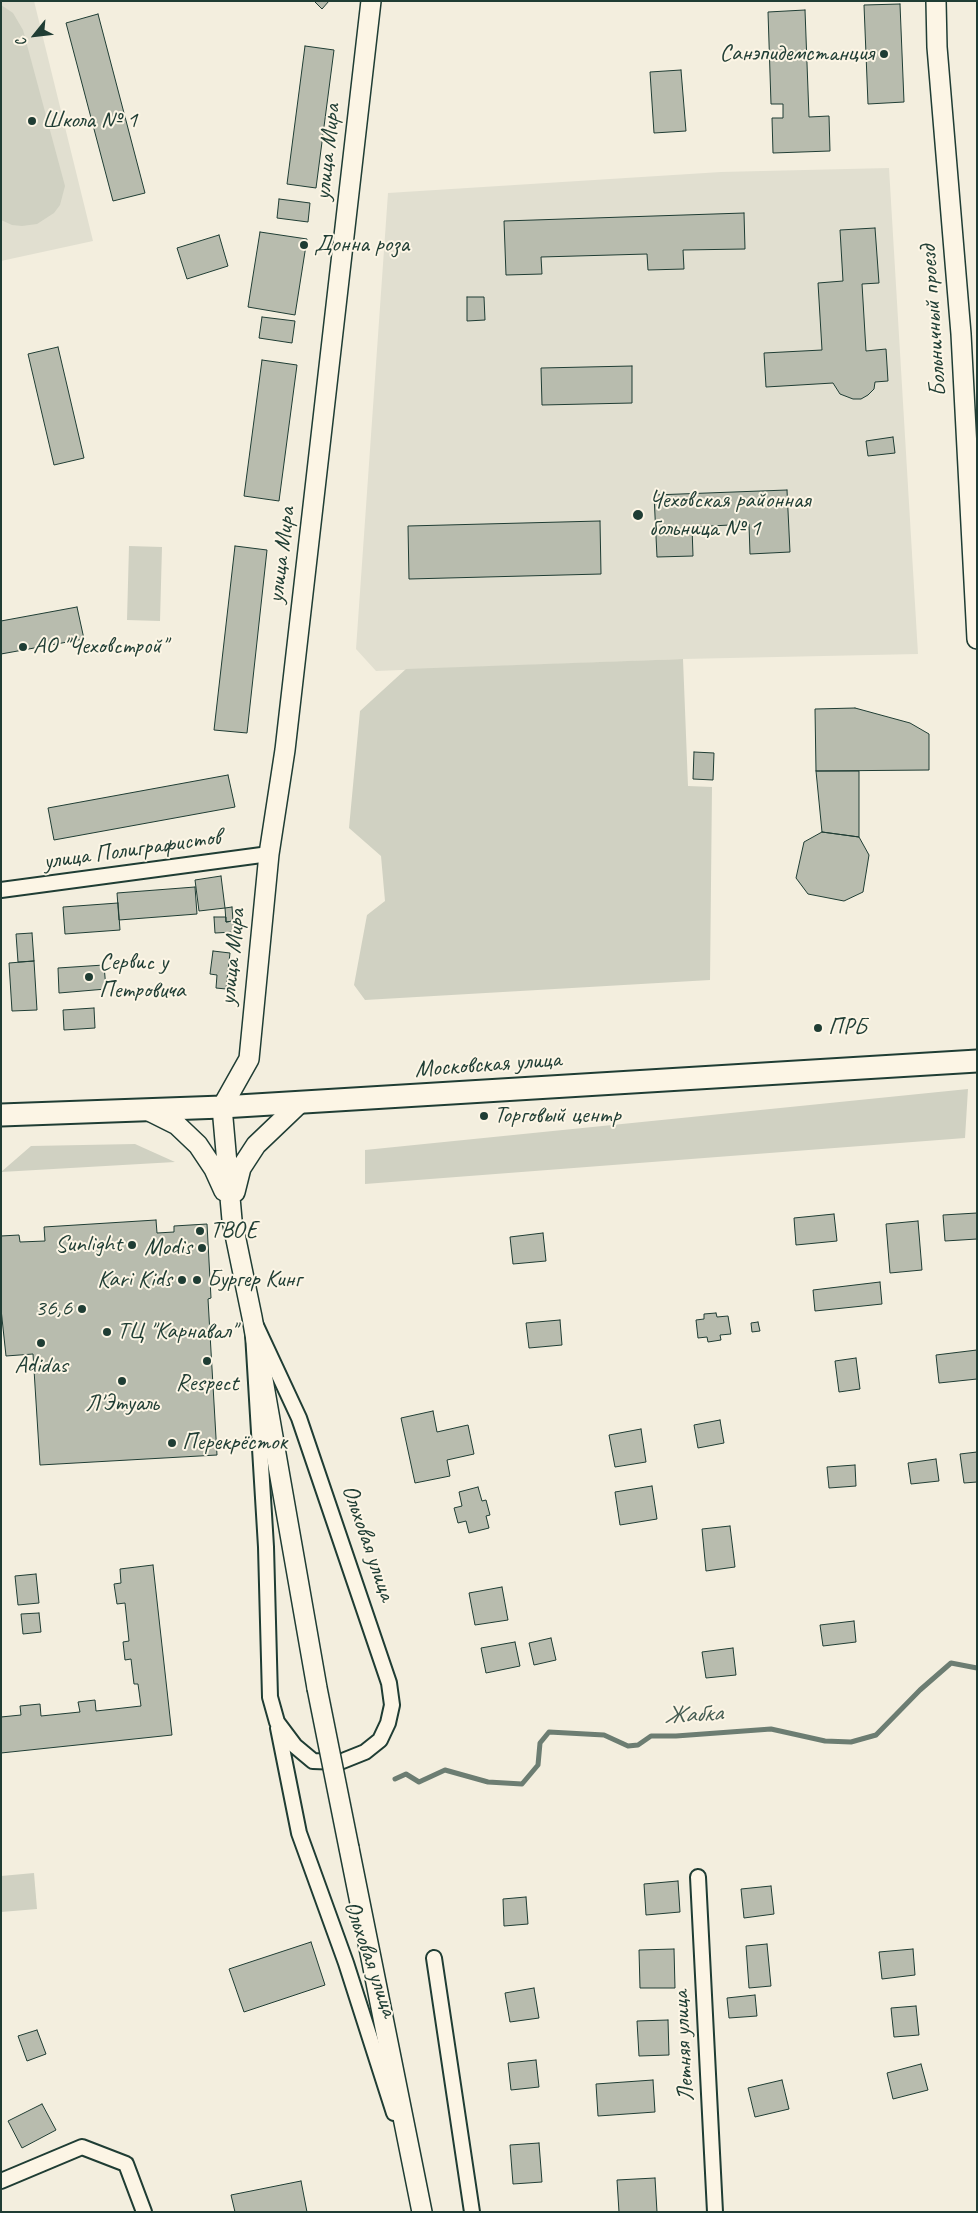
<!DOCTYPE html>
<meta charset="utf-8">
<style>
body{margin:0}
#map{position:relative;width:978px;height:2213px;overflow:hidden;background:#f3eede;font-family:Caveat,sans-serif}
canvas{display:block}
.frame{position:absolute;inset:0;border:2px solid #1f3d34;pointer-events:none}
.north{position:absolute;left:10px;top:10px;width:50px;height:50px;-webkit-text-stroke:4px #fcf5e5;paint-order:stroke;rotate:241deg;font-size:14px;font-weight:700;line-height:20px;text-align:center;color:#1f3d34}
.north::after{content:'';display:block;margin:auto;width:18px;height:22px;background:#1f3d34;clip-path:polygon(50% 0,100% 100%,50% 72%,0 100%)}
</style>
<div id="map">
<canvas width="978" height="2213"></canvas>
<div class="frame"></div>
<div class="north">С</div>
</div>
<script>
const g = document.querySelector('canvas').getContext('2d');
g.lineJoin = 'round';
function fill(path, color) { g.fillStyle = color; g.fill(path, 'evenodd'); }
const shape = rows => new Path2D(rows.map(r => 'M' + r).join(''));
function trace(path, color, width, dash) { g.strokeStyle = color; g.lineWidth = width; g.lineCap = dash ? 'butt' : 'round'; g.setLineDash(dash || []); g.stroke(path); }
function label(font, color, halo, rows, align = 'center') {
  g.font = font + ' Caveat,sans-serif'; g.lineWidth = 4; g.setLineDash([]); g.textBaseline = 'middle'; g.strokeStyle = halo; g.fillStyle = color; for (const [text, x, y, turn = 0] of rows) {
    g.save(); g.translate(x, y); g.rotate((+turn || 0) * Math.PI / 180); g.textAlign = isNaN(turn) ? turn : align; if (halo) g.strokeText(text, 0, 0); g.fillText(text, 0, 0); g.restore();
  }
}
fill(shape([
 [1,1,34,1,93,241,1,261],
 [889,168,918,654,683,659,376,671,356,649,388,193,721,172]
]), '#e1dfd0');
fill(shape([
 [1,5,13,13,23,30,65,186,60,205,54,213,37,224,22,226,12,225,1,220],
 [129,546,162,547,160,621,127,620],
 [683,659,688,786,712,787,710,980,365,1000,354,985,367,915,385,901,381,856,349,828,360,711,406,669],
 [968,1089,965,1138,365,1184,365,1150],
 [135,1144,175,1162,1,1172,31,1146],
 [34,1873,37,1909,1,1912,1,1876]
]), '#d0d1c2');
trace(shape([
 [395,1779,406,1774,419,1782,445,1770,488,1782,522,1784,538,1765,540,1743,549,1732,604,1735,628,1746,638,1745,651,1736,676,1736,771,1729,825,1741,851,1742,876,1735,920,1690,951,1663,977,1668]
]), '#6c7d72', 5);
const building = shape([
 [314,1,329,1,322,9,314,1],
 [900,4,904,102,868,104,864,5,900,4],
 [805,10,809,117,829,116,830,151,773,153,772,118,783,118,783,104,771,104,768,12,805,10],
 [98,14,145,193,113,201,66,23,98,14],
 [305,46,334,50,316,188,287,184,305,46],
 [681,70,686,131,654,133,650,72,681,70],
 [279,199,310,203,308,222,277,218,279,199],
 [744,213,745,249,683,250,684,269,648,270,647,254,541,257,542,274,506,275,504,221,744,213],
 [875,228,879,283,862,284,866,351,886,349,888,381,875,382,874,389,868,395,861,399,853,399,840,394,833,383,766,387,764,353,822,350,818,283,843,281,840,230,875,228],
 [260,232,307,239,295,315,248,307,260,232],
 [219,235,228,266,187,279,177,248,219,235],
 [467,297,484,297,485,320,467,321,467,297],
 [262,317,295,321,292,343,259,338,262,317],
 [58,347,84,458,54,465,28,354,58,347],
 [262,360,297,365,279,501,244,496,262,360],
 [632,366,632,403,542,405,541,368,632,366],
 [893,437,895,453,868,456,866,441,893,437],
 [787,490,790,552,750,554,749,524,692,527,693,556,657,557,654,495,787,490],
 [600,521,601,574,409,579,408,526,600,521],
 [235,546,267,550,247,733,214,730,235,546],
 [77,607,84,639,1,654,1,621,77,607],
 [855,708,910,723,929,734,929,770,816,771,815,709,855,708],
 [694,752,714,753,713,780,693,779,694,752],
 [816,771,859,771,859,837,822,832,816,771],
 [228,775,235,807,54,840,48,808,228,775],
 [822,832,859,837,869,855,863,892,844,901,808,894,796,878,804,842,822,832],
 [221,876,225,908,199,911,195,880,221,876],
 [195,887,197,914,119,920,117,893,195,887],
 [118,903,120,930,65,934,63,907,118,903],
 [232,907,233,921,226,922,225,908,232,907],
 [214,917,226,917,226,922,233,921,234,932,215,933,214,917],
 [32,933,34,961,18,962,16,934,32,933],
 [213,951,230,953,226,989,216,988,217,975,210,974,213,951],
 [34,961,37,1010,12,1011,9,963,34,961],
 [104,965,106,989,59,993,58,968,104,965],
 [94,1008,95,1028,64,1030,63,1010,94,1008],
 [977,1213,977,1239,945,1241,943,1215,977,1213],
 [834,1214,837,1241,796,1245,794,1218,834,1214],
 [156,1220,157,1233,174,1232,174,1226,207,1224,211,1298,208,1299,217,1455,40,1465,33,1354,6,1356,1,1309,1,1236,19,1235,20,1242,45,1241,44,1227,156,1220],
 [918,1221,922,1270,890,1273,886,1224,918,1221],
 [543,1233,546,1261,513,1264,510,1237,543,1233],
 [880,1282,882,1304,815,1311,813,1290,880,1282],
 [716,1313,717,1317,728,1316,731,1334,720,1335,721,1340,708,1342,707,1337,698,1338,696,1320,704,1319,704,1314,716,1313],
 [560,1320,562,1345,529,1348,526,1323,560,1320],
 [758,1322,760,1331,752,1332,751,1323,758,1322],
 [977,1350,977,1379,939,1383,936,1355,977,1350],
 [856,1358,860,1389,839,1392,835,1361,856,1358],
 [433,1411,437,1432,468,1425,474,1454,447,1460,450,1476,415,1483,401,1418,433,1411],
 [720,1420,724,1443,698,1448,694,1425,720,1420],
 [641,1429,646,1462,615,1467,609,1435,641,1429],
 [977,1452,977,1482,964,1483,960,1454,977,1452],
 [936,1459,939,1481,911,1484,908,1463,936,1459],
 [855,1465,856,1486,829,1488,827,1467,855,1465],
 [652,1486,657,1519,620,1525,615,1492,652,1486],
 [478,1487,482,1501,486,1500,490,1515,486,1516,489,1528,469,1533,466,1521,458,1523,454,1508,462,1506,459,1492,478,1487],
 [730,1526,735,1567,706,1571,702,1529,730,1526],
 [153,1565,172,1735,1,1753,1,1717,21,1715,20,1706,40,1704,41,1716,80,1712,78,1702,95,1700,96,1711,141,1706,138,1684,134,1684,131,1659,125,1660,123,1642,129,1641,125,1603,117,1604,114,1584,121,1583,120,1569,153,1565],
 [36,1574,39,1603,18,1605,15,1576,36,1574],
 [502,1587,508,1620,475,1625,469,1593,502,1587],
 [39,1613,41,1632,23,1634,21,1614,39,1613],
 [854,1621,856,1642,823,1646,820,1625,854,1621],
 [551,1638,556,1660,534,1665,529,1643,551,1638],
 [515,1642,520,1666,486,1673,481,1648,515,1642],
 [733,1648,736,1675,706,1678,702,1652,733,1648],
 [678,1881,680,1912,646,1915,644,1884,678,1881],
 [771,1886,774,1914,744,1918,741,1889,771,1886],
 [526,1897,528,1924,504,1926,503,1899,526,1897],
 [311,1942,325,1985,244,2012,229,1969,311,1942],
 [767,1944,771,1986,749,1988,746,1946,767,1944],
 [674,1949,675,1988,640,1988,639,1950,674,1949],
 [913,1949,915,1975,882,1979,879,1952,913,1949],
 [534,1988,539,2018,510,2022,505,1993,534,1988],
 [755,1995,757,2016,729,2018,727,1998,755,1995],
 [916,2006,919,2035,894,2037,891,2008,916,2006],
 [668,2020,669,2055,639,2056,637,2021,668,2020],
 [37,2030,46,2054,27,2061,18,2036,37,2030],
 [536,2060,539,2087,511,2090,508,2063,536,2060],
 [921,2064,928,2090,893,2099,887,2073,921,2064],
 [653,2080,655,2112,598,2116,596,2084,653,2080],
 [782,2080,789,2109,755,2117,748,2088,782,2080],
 [42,2104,56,2130,22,2148,8,2121,42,2104],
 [539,2143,542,2182,513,2184,510,2145,539,2143],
 [655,2178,657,2212,619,2212,617,2180,655,2178],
 [301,2181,307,2212,235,2212,231,2195,301,2181]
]);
fill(building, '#b8bcae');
trace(building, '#1f3d34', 1);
const street = shape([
 [1,890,269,854],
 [252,1317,299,1418,389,1683,392,1705,388,1723,380,1740,365,1752,340,1762,313,1761,295,1746,277,1722,270,1697,266,1547,252,1317],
 [278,1728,299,1833,346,1963,394,2113],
 [698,1877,715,2212],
 [434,1958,472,2212],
 [1,2181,82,2147,126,2164,144,2212]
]);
const secondary = shape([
 [936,1,937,47,961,334,977,639],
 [147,1110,177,1125,198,1145,214,1169,224,1191],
 [235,1192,241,1168,256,1145,300,1103],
 [317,1688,252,1317,232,1220,222,1107,249,1059,269,854,285,750,371,1],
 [349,1848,422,2212]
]);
const primary = shape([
 [1,1115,222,1107,977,1061]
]);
trace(street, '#1f3d34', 18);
trace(secondary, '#1f3d34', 22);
trace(primary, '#1f3d34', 25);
trace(street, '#fcf5e5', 14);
trace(secondary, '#fcf5e5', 19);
trace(primary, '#fcf5e5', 21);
const secondaryBridge = shape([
 [317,1688,349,1848]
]);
trace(secondaryBridge, '#1f3d34', 22, []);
trace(secondaryBridge, '#fcf5e5', 19);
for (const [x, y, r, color] of [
 [884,54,5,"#1f3d34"],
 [32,121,5,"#1f3d34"],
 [304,245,5,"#1f3d34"],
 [638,515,6,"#1f3d34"],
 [23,647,5,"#1f3d34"],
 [89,977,5,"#1f3d34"],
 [818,1028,5,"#1f3d34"],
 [484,1116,5,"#1f3d34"],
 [200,1231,5,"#1f3d34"],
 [132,1245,5,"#1f3d34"],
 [202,1248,5,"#1f3d34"],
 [182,1280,5,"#1f3d34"],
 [197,1280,5,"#1f3d34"],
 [82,1309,5,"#1f3d34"],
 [107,1332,5,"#1f3d34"],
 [41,1343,5,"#1f3d34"],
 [207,1361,5,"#1f3d34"],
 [122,1381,5,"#1f3d34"],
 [172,1443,5,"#1f3d34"]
]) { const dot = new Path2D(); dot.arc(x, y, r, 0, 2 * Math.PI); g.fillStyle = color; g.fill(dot); trace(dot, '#fcf5e5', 2); }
label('24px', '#1f3d34', '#fcf5e5', [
 ["Санэпидемстанция",874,54,"right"],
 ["Школа № 1",42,121],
 ["Донна роза",314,245],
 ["Чеховская районная",649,501],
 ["больница № 1",649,529],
 ["АО \"Чеховстрой\"",33,647],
 ["Сервис у",99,963],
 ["Петровича",99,991],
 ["ПРБ",828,1028],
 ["Торговый центр",494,1116],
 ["ТВОЕ",210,1231],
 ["Sunlight",122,1245,"right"],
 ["Modis",192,1248,"right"],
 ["Kari Kids",172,1280,"right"],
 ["Бургер Кинг",207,1280],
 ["36,6",72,1309,"right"],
 ["ТЦ \"Карнавал\"",117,1332],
 ["Adidas",41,1366,"center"],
 ["Respect",207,1384,"center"],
 ["Л'Этуаль",122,1404,"center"],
 ["Перекрёсток",182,1443]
], 'left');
label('24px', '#1f3d34', '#fcf5e5', [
 ["улица Мира",328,152,-84],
 ["Больничный проезд",934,321,-94],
 ["улица Мира",282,555,-83],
 ["улица Полиграфистов",132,850,-8],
 ["улица Мира",233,957,-84],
 ["Московская улица",488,1065,-4],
 ["Ольховая улица",368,1543,71],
 ["Ольховая улица",370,1959,71],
 ["Летняя улица",684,2046,-93]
]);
label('italic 25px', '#465d53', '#fcf5e5', [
 ["Жабка",693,1715,-3]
]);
</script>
